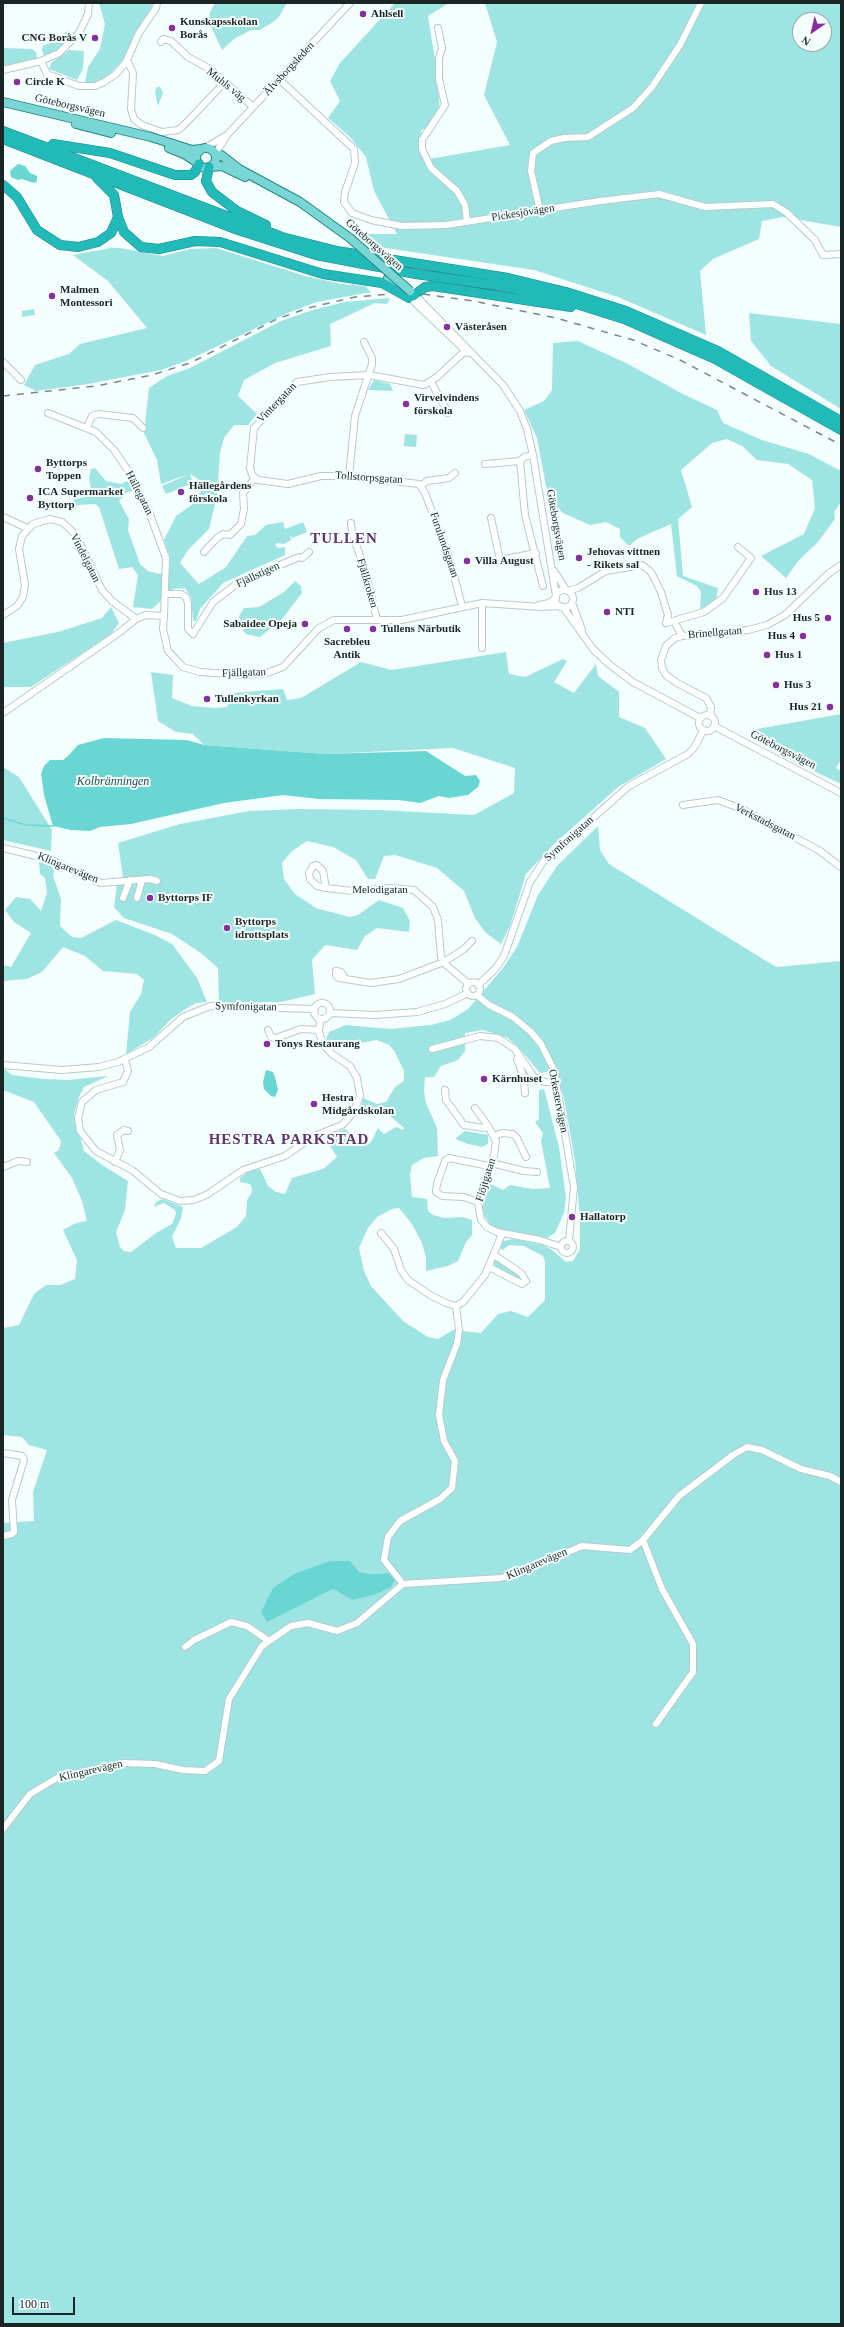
<!DOCTYPE html>
<meta charset="utf-8">
<style>
body{margin:0}
#map{position:relative;width:844px;height:2327px;overflow:hidden;background:#f4fefd;font-family:Georgia,serif}
canvas{display:block}
.frame{position:absolute;inset:0;border:4px solid #1b2525;pointer-events:none}
.north{position:absolute;left:792px;top:12px;width:40px;height:40px;box-sizing:border-box;background:#f4fefd;border:1px solid #9da7a7;border-radius:50%;rotate:214deg;font-size:11px;font-weight:700;line-height:16px;text-align:center;color:#1b2525}
.north::after{content:'';display:block;margin:auto;width:14px;height:18px;background:#85309e;clip-path:polygon(50% 0,100% 100%,50% 72%,0 100%)}
.scale{position:absolute;left:12px;top:2297px;width:63px;height:18px;box-sizing:border-box;border:2px solid #1b2525;border-top:0;padding-left:5px;font-size:12px;line-height:14px;white-space:nowrap;color:#1b2525;-webkit-text-stroke:3px #f4fefd;paint-order:stroke}
</style>
<div id="map">
<canvas width="844" height="2327"></canvas>
<div class="frame"></div>
<div class="north">N</div>
<div class="scale">100 m</div>
</div>
<script>
const g = document.querySelector('canvas').getContext('2d');
g.lineJoin = 'round';
function fill(path, color) { g.fillStyle = color; g.fill(path, 'evenodd'); }
const shape = rows => new Path2D(rows.map(r => 'M' + r).join(''));
function trace(path, color, width, dash) { g.strokeStyle = color; g.lineWidth = width; g.lineCap = dash ? 'butt' : 'round'; g.setLineDash(dash || []); g.stroke(path); }
function label(font, color, halo, rows, align = 'center') {
  g.font = font + ' Georgia,serif'; g.lineWidth = 4; g.setLineDash([]); g.textBaseline = 'middle'; g.strokeStyle = halo; g.fillStyle = color; for (const [text, x, y, turn = 0] of rows) {
    g.save(); g.translate(x, y); g.rotate((+turn || 0) * Math.PI / 180); g.textAlign = isNaN(turn) ? turn : align; if (halo) g.strokeText(text, 0, 0); g.fillText(text, 0, 0); g.restore();
  }
}
fill(shape([
 [99,3,154,3,133,37,123,60,110,74,101,81,92,83,85,82,88,67,100,49,105,24],
 [215,3,287,3,278,18,270,24,260,30,251,30,234,39,222,50,209,22,210,12],
 [395,3,449,3,428,16,438,78,440,117,421,131,429,159,510,145,484,95,497,42,485,3,841,3,841,227,783,217,762,221,759,239,713,259,700,271,706,335,618,297,534,270,372,246,354,234,397,234,374,191,366,157,349,136,328,118,340,101,330,81,340,63],
 [800,20,824,20,824,44,800,44],
 [69,31,72,36,61,48,45,56,43,54,42,48,44,45,63,40,65,32],
 [3,48,32,49,36,52,37,57,35,60,4,66],
 [69,50,84,51,83,69,77,80,49,69,51,63],
 [160,87,163,93,158,106,155,92,157,87],
 [111,248,120,248,163,256,190,249,216,248,305,276,342,284,365,286,371,292,317,302,288,313,186,361,161,370,88,384,36,391,24,385,35,365,69,354,80,344,147,328,108,281,73,255],
 [389,298,390,299,387,304,375,303,330,324,331,346,275,363,244,380,238,396,257,414,248,425,234,425,224,438,220,453,217,496,209,529,188,550,180,563,199,584,226,567,247,536,255,535,266,525,283,522,285,529,303,522,307,532,292,538,290,535,291,540,284,544,277,543,275,545,278,548,285,547,285,555,223,583,200,609,196,621,193,621,191,597,185,588,173,589,152,609,133,607,138,575,132,567,119,569,99,507,95,504,78,505,75,510,71,510,74,499,92,496,89,477,91,469,95,468,106,481,121,484,127,481,130,483,134,491,127,492,119,501,129,519,128,530,140,564,148,571,159,574,170,569,170,557,164,540,176,516,193,504,203,488,198,479,190,474,193,483,166,494,162,486,189,474,161,484,157,460,144,433,149,388,167,376,190,368,281,321,313,310,345,302],
 [34,309,35,315,22,317,22,311],
 [749,313,841,324,841,409,771,366,751,341],
 [578,341,628,364,683,394,717,410,723,423,762,440,809,454,841,471,841,502,834,512,835,519,817,543,799,560,786,578,761,556,804,534,815,508,812,480,788,464,757,460,742,446,727,439,712,443,681,470,692,507,678,519,683,576,718,588,716,600,700,609,701,592,697,586,677,576,671,524,637,539,629,546,620,537,620,529,606,522,590,525,563,513,555,506,546,486,537,438,524,410,544,401,552,390,553,343],
 [374,380,390,384,393,391,368,390],
 [405,434,417,435,416,447,404,446],
 [295,581,301,586,302,593,283,618,260,637,246,634,241,627,239,616,244,608,259,607,284,592],
 [111,607,119,623,111,634,31,687,3,687,3,643,58,632,102,618],
 [506,652,509,674,525,677,563,659,567,661,554,682,574,693,596,664,598,676,619,692,619,717,645,728,666,759,618,787,553,845,526,874,510,926,501,944,485,932,475,918,464,891,437,868,395,855,384,856,375,879,368,879,356,860,333,847,307,841,292,851,282,863,284,879,295,894,316,908,350,917,358,915,379,900,403,908,410,921,409,932,377,928,365,936,357,950,325,945,312,960,315,994,281,1002,219,1002,218,968,201,953,172,934,124,918,114,907,117,884,121,884,123,877,118,843,180,824,249,811,298,809,379,810,474,815,514,793,515,768,453,748,325,754,204,745,193,734,176,732,158,721,151,672,173,675,172,698,192,706,214,708,227,707,233,693,283,689,287,700,301,698,361,662,392,670],
 [841,714,841,760,836,768,841,771,841,784,793,761,763,744,757,729],
 [3,767,19,777,52,830,51,851,3,840],
 [598,826,600,850,609,864,776,967,841,961,841,2324,3,2324,3,1523,34,1521,33,1492,47,1450,29,1445,22,1437,3,1435,3,1328,19,1325,34,1294,46,1285,60,1285,75,1279,77,1260,63,1230,76,1223,87,1221,82,1201,72,1178,54,1153,59,1150,61,1141,34,1102,3,1090,3,1068,12,1075,44,1079,67,1080,108,1076,84,1087,79,1097,74,1114,84,1151,102,1165,128,1181,125,1210,116,1232,120,1247,124,1251,131,1252,156,1233,172,1224,176,1214,175,1210,164,1203,154,1207,156,1202,162,1199,183,1207,181,1218,172,1237,176,1248,201,1248,237,1227,246,1216,247,1200,252,1192,252,1188,250,1184,240,1182,240,1178,249,1171,260,1169,268,1186,276,1192,285,1194,292,1178,323,1169,337,1157,324,1137,345,1129,355,1138,368,1144,371,1142,378,1128,384,1134,396,1127,403,1130,404,1128,382,1109,372,1108,369,1114,361,1108,363,1098,377,1104,386,1102,395,1087,404,1081,404,1071,395,1052,389,1045,377,1040,355,1044,346,1049,334,1048,326,1039,329,1032,346,1025,390,1029,431,1025,450,1020,468,1009,503,968,517,947,538,895,557,866],
 [483,1030,508,1038,519,1048,540,1073,556,1070,564,1099,575,1161,580,1219,580,1249,573,1261,566,1262,551,1249,543,1245,514,1239,503,1241,500,1248,503,1250,509,1245,524,1246,543,1256,545,1261,545,1300,528,1317,511,1311,498,1314,481,1333,453,1330,438,1339,428,1337,403,1321,371,1286,364,1271,359,1248,368,1228,377,1217,392,1209,399,1208,412,1224,422,1243,426,1258,426,1271,448,1266,458,1261,466,1242,472,1235,472,1220,463,1217,444,1218,433,1215,428,1211,427,1199,412,1197,410,1175,412,1165,424,1158,438,1156,437,1128,426,1103,424,1091,425,1077,434,1077,441,1066,458,1060,465,1051,465,1033],
 [359,1572,371,1574,388,1573,352,1600,333,1589,267,1621,261,1612],
 [39,862,50,864,54,871,53,876,61,899,60,926,72,937,81,938,116,920,157,936,172,944,197,978,207,1002,196,1003,184,1010,170,1020,153,1038,126,1054,130,1012,141,994,144,980,137,974,103,971,85,956,63,947,42,972,27,979,3,981,3,965,11,967,31,933,14,922,5,910,16,897,30,899,41,911,47,893,45,878,40,874],
 [544,1089,559,1147,566,1198,564,1213,555,1233,547,1238,498,1229,491,1226,482,1212,485,1190,488,1183,503,1190,510,1185,533,1189,550,1188,541,1141,543,1133,535,1122,539,1119,539,1090],
 [465,1131,488,1135,488,1144,482,1147,468,1144,455,1139],
 [495,1259,521,1277,520,1279,518,1281,495,1269,494,1263]
]), '#9ee4e2');
fill(shape([
 [18,164,25,166,30,173,37,176,37,181,34,183,22,179,18,180,11,177,10,171],
 [104,738,187,740,204,745,325,754,426,751,465,776,476,775,480,781,478,787,468,795,449,798,439,796,420,803,399,800,319,799,283,795,224,803,131,824,100,827,90,831,71,830,53,826,44,795,41,774,44,766,50,760,63,760,68,756,78,745],
 [266,1070,273,1072,275,1077,278,1090,275,1097,271,1096,264,1089,263,1082],
 [330,1561,350,1561,359,1572,371,1574,388,1573,395,1580,391,1587,374,1595,352,1600,333,1589,267,1622,261,1612,273,1588,296,1573]
]), '#69d6d3');
trace(shape([
 [3,818,26,825,53,826]
]), '#69d6d3', 1.5);
const minor = shape([
 [438,28,442,48,439,58,439,79,445,105,422,140,422,149,431,168,457,191,465,205,467,222],
 [161,42,163,39,171,41,188,57,210,69,253,107],
 [41,61,47,74,79,86,95,86,104,82,116,74,126,62,139,33,156,8,157,3],
 [126,62,129,64,133,73,131,109,134,119,142,125,162,132,178,130,185,124,225,82],
 [3,70,41,61,59,53,79,33,88,14,89,3],
 [279,79,354,149,355,163,345,192,344,202,352,213,371,220,402,226,446,225,600,201,659,194,705,207,773,204,786,212,815,240,823,255,841,254],
 [205,148,225,136],
 [215,154,228,134,350,3],
 [540,211,531,171,533,153,551,141,564,138,588,137,633,108,652,87,680,45,701,3],
 [407,295,468,353],
 [415,295,503,385,520,411,527,429,533,455,556,596],
 [3,362,21,380],
 [431,382,448,413],
 [48,413,96,432,114,450,129,472,149,512,166,558,164,616],
 [87,427,92,416,99,414,133,418,143,428],
 [520,461,525,515,543,586],
 [485,464,520,461,524,457,533,455],
 [349,476,355,416,372,364,372,358,364,342],
 [421,486,427,481,449,478,455,473],
 [3,517,27,528],
 [491,518,500,560,536,553],
 [351,523,352,533,365,570,377,620],
 [204,552,217,538,223,534,230,535,241,524,244,509,243,493,255,478],
 [554,571,566,590],
 '555 599a9 9 0 1 1 18 0a9 9 0 1 1-18 0Z',
 [567,591,578,588,606,571,642,565,651,572,661,592,668,615,666,623],
 [166,594,181,594,186,597,188,603,188,629,193,634,213,602,238,583,299,557,302,558,309,552],
 [482,603,482,648],
 [572,603,582,630],
 [539,605,549,603,556,598],
 [462,606,449,557,425,493,419,484,349,476,321,476,288,484,258,480,252,475,250,468,254,428,297,382,330,377,369,375,424,385,437,377,465,351],
 [563,607,593,649,610,665,633,682,700,718],
 [3,615,17,606,23,597,25,585,19,549,22,536,33,524,50,519,62,522,71,530,77,537,102,590,112,601,136,619],
 [674,621,682,636],
 [666,623,704,612,723,598,751,558,738,547],
 [3,713,120,632,136,619,146,615,164,616,163,629,168,651,183,667,200,672,244,675,267,673,283,667,319,628,334,620,402,620,482,603,542,607,560,606],
 '699 723a8 8 0 1 1 16 0a8 8 0 1 1-16 0Z',
 [710,716,711,707,706,698,677,683,666,675,662,668,661,660,666,646,675,638,682,636,748,630,767,625,785,615,828,574,841,565],
 [714,726,841,793],
 [683,805,718,800,742,809,820,851,841,867],
 [3,848,49,859,101,883,150,879,157,881],
 [326,888,323,871,317,865,313,866,309,873,310,879,317,886,326,888,353,891,391,888,414,890,433,907,438,920,441,957,445,964,469,984],
 [123,898,130,880],
 [137,898,142,880],
 [344,977,341,972,336,971,336,976,339,978,371,983,399,979,444,962,464,949,472,941],
 '466 989a7 7 0 1 1 14 0a7 7 0 1 1-14 0Z',
 [478,985,496,968,504,956,530,882,543,862,629,786,688,754,694,748,703,731],
 [477,995,489,1005,513,1017,531,1032,541,1044,554,1070,574,1187,569,1241],
 '314 1011a8 8 0 1 1 16 0a8 8 0 1 1-16 0Z',
 [330,1013,375,1015,417,1012,445,1004,468,993],
 [268,1030,271,1037,276,1038,301,1029,319,1030],
 [432,1049,480,1036,498,1038,515,1049,534,1077,545,1082,556,1082],
 [519,1055,517,1059,524,1078,525,1093],
 [125,1060,128,1071,123,1082,96,1090,82,1102,78,1118,80,1131,96,1151,132,1170,161,1194,180,1201,194,1200,208,1194,243,1170,285,1156,312,1137,342,1125,353,1113,360,1096,357,1078,350,1066,332,1054,323,1044,319,1032,320,1019],
 [3,1065,62,1070,99,1067,118,1062,149,1047,183,1017,210,1006,315,1009],
 [445,1090,446,1100,464,1125,484,1128,488,1126],
 [475,1108,488,1126,496,1141,494,1155,478,1202,481,1220,487,1227,497,1232,540,1240,561,1247],
 [495,1136,502,1133,513,1134,517,1138,526,1157],
 [115,1162,120,1150,117,1135,124,1130,128,1131],
 [491,1163,524,1171,537,1172],
 [3,1167,18,1161,27,1162],
 [478,1202,464,1197,442,1196,436,1192,437,1184,445,1161,449,1158,489,1166],
 [381,1233,394,1249,401,1270,408,1280,430,1295,446,1303,456,1306,463,1302,485,1275,502,1234],
 '561 1247a6 6 0 1 1 12 0a6 6 0 1 1-12 0Z',
 [489,1267,522,1284,526,1281,521,1273,494,1255],
 [3,1453,22,1456,24,1460,12,1500,14,1532,12,1534,3,1536],
 [643,1540,662,1589,693,1644,693,1672,656,1724],
 [403,1584,384,1560,388,1537,400,1521,440,1499,452,1488,455,1461,444,1441,439,1415,443,1380,457,1344,459,1330,456,1306],
 [185,1647,194,1640,231,1622,247,1626,269,1641],
 [3,1829,30,1794,57,1778,124,1763,155,1764,183,1770,205,1771,219,1761,229,1699,262,1646,291,1626,308,1623,337,1631,357,1623,403,1584,501,1578,528,1569,582,1546,630,1550,643,1540,679,1496,733,1455,747,1447,762,1450,801,1469,830,1476,841,1482]
]);
const major = shape([
 [3,102,151,137,192,150,201,149],
 [76,124,111,133],
 [169,148,184,154,198,163],
 '196 158a10 10 0 1 1 20 0a10 10 0 1 1-20 0Z',
 [216,155,221,155,239,169,300,202,350,238],
 [210,167,222,166,245,177],
 [388,278,403,291]
]);
const highway = shape([
 [3,131,282,237,337,251,508,278,566,292,626,311,718,351,841,421],
 [3,139,238,230,316,255,416,274,508,287,564,300,624,319,715,359,841,430],
 [53,144,110,153,175,175,191,175,195,172,199,164],
 [209,167,206,181,212,192,237,211,266,225],
 [97,178,114,195,118,217,124,232,141,247,159,249,195,241,220,242,323,274,382,283,409,298],
 [3,185,17,197,37,230,60,245,78,247,98,242,111,233,118,217],
 [404,292,413,296,425,287,433,286,571,307]
]);
trace(minor, '#b3cccb', 8);
trace(major, '#1f8685', 10);
trace(highway, '#1f8685', 10);
trace(minor, '#fff', 6);
trace(major, '#7ad6d4', 8);
trace(highway, '#21bab8', 9);
trace(shape([
 [423,294,473,301,556,318,633,340,680,360,841,445],
 [3,396,96,386,152,375,190,363,277,319,308,308,355,297,390,294]
]), '#7c8686', 1.5, [7, 7]);
const majorBridge = shape([
 [350,238,410,291]
]);
trace(majorBridge, '#1f8685', 10, []);
trace(majorBridge, '#7ad6d4', 8);
for (const [x, y, r, color] of [
 [363,14,4,"#85309e"],
 [172,28,4,"#85309e"],
 [95,38,4,"#85309e"],
 [17,82,4,"#85309e"],
 [52,296,4,"#85309e"],
 [447,327,4,"#85309e"],
 [406,404,4,"#85309e"],
 [38,469,4,"#85309e"],
 [181,492,4,"#85309e"],
 [30,498,4,"#85309e"],
 [579,558,4,"#85309e"],
 [467,561,4,"#85309e"],
 [756,592,4,"#85309e"],
 [607,612,4,"#85309e"],
 [828,618,4,"#85309e"],
 [305,624,4,"#85309e"],
 [347,629,4,"#85309e"],
 [373,629,4,"#85309e"],
 [803,636,4,"#85309e"],
 [767,655,4,"#85309e"],
 [776,685,4,"#85309e"],
 [207,699,4,"#85309e"],
 [830,707,4,"#85309e"],
 [150,898,4,"#85309e"],
 [227,928,4,"#85309e"],
 [267,1044,4,"#85309e"],
 [484,1079,4,"#85309e"],
 [314,1104,4,"#85309e"],
 [572,1217,4,"#85309e"]
]) { const dot = new Path2D(); dot.arc(x, y, r, 0, 2 * Math.PI); g.fillStyle = color; g.fill(dot); trace(dot, '#f4fefd', 1.5); }
label('bold 11px', '#1b2525', '#f4fefd', [
 ["Ahlsell",371,14],
 ["Kunskapsskolan",180,22],
 ["Borås",180,35],
 ["CNG Borås V",87,38,"right"],
 ["Circle K",25,82],
 ["Malmen",60,290],
 ["Montessori",60,303],
 ["Västeråsen",455,327],
 ["Virvelvindens",414,398],
 ["förskola",414,411],
 ["Byttorps",46,463],
 ["Toppen",46,476],
 ["Hällegårdens",189,486],
 ["förskola",189,499],
 ["ICA Supermarket",38,492],
 ["Byttorp",38,505],
 ["Jehovas vittnen",587,552],
 ["- Rikets sal",587,565],
 ["Villa August",475,561],
 ["Hus 13",764,592],
 ["NTI",615,612],
 ["Hus 5",820,618,"right"],
 ["Sabaidee Opeja",297,624,"right"],
 ["Tullens Närbutik",381,629],
 ["Hus 4",795,636,"right"],
 ["Sacrebleu",347,642,"center"],
 ["Antik",347,655,"center"],
 ["Hus 1",775,655],
 ["Hus 3",784,685],
 ["Tullenkyrkan",215,699],
 ["Hus 21",822,707,"right"],
 ["Byttorps IF",158,898],
 ["Byttorps",235,922],
 ["idrottsplats",235,935],
 ["Tonys Restaurang",275,1044],
 ["Kärnhuset",492,1079],
 ["Hestra",322,1098],
 ["Midgårdskolan",322,1111],
 ["Hallatorp",580,1217]
], 'left');
label('11px', '#1b2525', '#f4fefd', [
 ["Älvsborgsleden",289,69,-47],
 ["Muhls väg",226,85,39],
 ["Göteborgsvägen",70,106,13],
 ["Pickesjövägen",523,213,-9],
 ["Göteborgsvägen",374,245,41],
 ["Vintergatan",277,403,-46],
 ["Tollstorpsgatan",369,478,4],
 ["Hällegatan",139,493,63],
 ["Göteborgsvägen",556,525,80],
 ["Furulundsgatan",444,545,71],
 ["Vindelgatan",85,558,63],
 ["Fjällstigen",258,575,-25],
 ["Fjällkroken",367,583,74],
 ["Brinellgatan",715,633,-5],
 ["Fjällgatan",244,673,-2],
 ["Göteborgsvägen",783,750,27],
 ["Verkstadsgatan",765,822,27],
 ["Symfonigatan",569,839,-42],
 ["Klingarevägen",68,868,22],
 ["Melodigatan",380,890],
 ["Symfonigatan",246,1007,1],
 ["Orkestervägen",558,1101,79],
 ["Flöjtgatan",486,1180,-73],
 ["Klingarevägen",537,1564,-23],
 ["Klingarevägen",91,1771,-13]
]);
label('italic 12px', '#1e4e4d', '#f4fefd', [
 ["Kolbränningen",113,782]
]);
g.letterSpacing = '1px';
label('bold 15px', '#5f356c', '#f4fefd', [
 ["TULLEN",344,539],
 ["HESTRA PARKSTAD",289,1140]
]);
g.letterSpacing = '0px';
</script>
